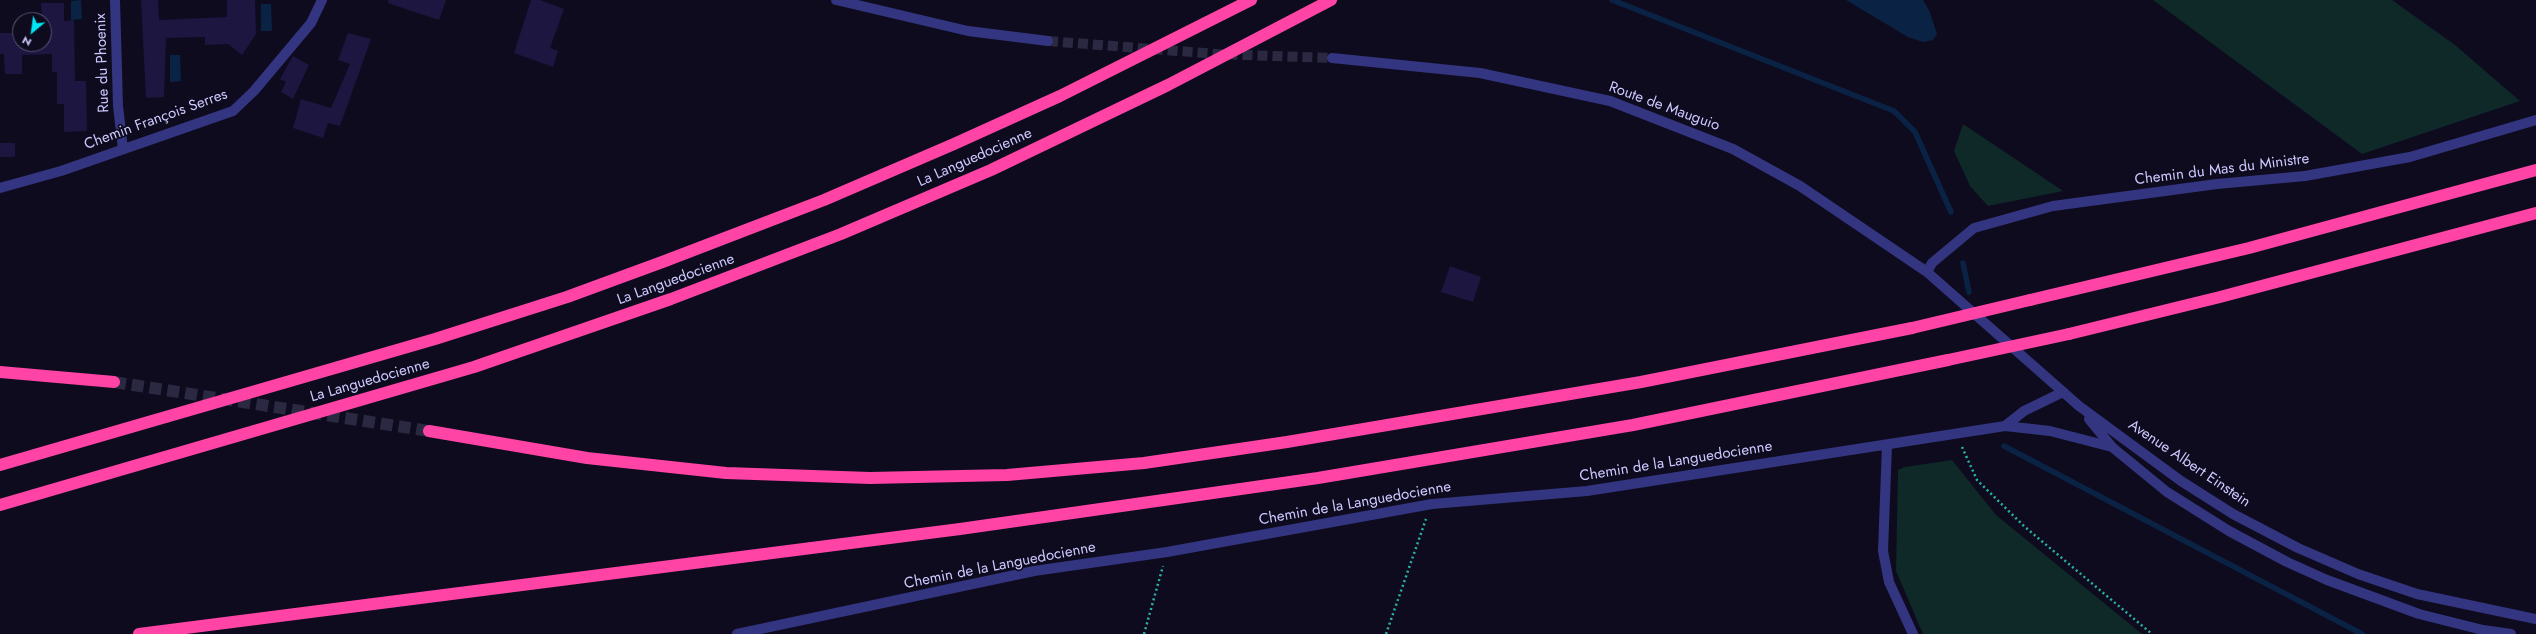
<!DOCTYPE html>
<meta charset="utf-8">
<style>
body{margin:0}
#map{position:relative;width:2536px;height:634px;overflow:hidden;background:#0e0b1f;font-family:Jost,sans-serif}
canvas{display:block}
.north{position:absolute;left:12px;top:12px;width:40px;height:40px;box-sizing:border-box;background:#0e0b1f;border:1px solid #5a5779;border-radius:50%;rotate:209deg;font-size:11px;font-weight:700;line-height:16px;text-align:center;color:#cdc9ff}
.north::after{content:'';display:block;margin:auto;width:14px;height:18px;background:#00e7f4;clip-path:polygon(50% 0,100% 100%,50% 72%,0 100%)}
</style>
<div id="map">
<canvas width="2536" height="634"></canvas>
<div class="north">N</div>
</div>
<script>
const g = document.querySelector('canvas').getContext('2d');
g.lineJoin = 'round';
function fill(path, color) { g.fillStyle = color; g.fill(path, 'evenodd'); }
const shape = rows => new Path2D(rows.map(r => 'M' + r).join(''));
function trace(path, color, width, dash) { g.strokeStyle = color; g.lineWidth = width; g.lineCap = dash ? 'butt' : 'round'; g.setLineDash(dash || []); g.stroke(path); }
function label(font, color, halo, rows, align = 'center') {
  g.font = font + ' Jost,sans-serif'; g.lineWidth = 3.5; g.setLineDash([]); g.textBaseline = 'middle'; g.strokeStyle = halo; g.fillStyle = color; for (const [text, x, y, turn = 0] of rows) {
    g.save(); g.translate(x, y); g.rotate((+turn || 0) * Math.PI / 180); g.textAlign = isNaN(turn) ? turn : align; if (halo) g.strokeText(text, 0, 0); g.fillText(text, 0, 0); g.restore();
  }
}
fill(shape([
 [2153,0,2392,0,2455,45,2520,101,2362,154],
 [1963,124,2063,191,1988,206,1970,186,1954,151],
 [1952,460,1996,515,2142,634,1923,634,1896,571,1898,470,1905,467]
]), '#0e2927');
fill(shape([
 [81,0,82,19,71,20,71,1],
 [1846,0,1923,0,1929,10,1937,34,1933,40,1923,42,1908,37],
 [261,4,271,4,272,31,261,31],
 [170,55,180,55,181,81,170,82]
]), '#0a2344');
trace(shape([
 [1612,0,1894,111,1915,132,1951,212],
 [1963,263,1969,292],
 [2004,446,2362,634]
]), '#0a2344', 5.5);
fill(shape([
 [141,0,158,0,159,20,227,17,227,0,255,0,256,34,242,55,228,44,205,45,205,37,166,38,164,97,146,98],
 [388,0,446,0,439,20,388,3],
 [531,0,540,0,564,9,550,48,558,51,553,67,514,53],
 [41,3,64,3,64,21,74,20,75,81,86,81,87,131,64,132,64,104,57,104,57,72,52,72,52,54,22,55,22,74,5,74,4,54,0,54,0,33,20,33,20,44,44,44],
 [348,33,371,39,340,126,328,123,323,138,293,128,301,99,331,108,350,64,338,60],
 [293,56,309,65,293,99,281,92,286,82,280,79],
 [0,143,15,143,15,157,0,157],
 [1450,266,1481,277,1473,302,1441,292]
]), '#1d1640');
trace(shape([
 [1048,41,1217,54,1332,58]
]), '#2b2841', 10, [10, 5]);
trace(shape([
 [114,382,429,431]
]), '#2b2841', 12, [12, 6]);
trace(shape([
 [1962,447,1977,480,2025,527,2152,634],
 [1144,634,1163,566],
 [1386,634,1426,519]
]), '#28b4a5', 2.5, [2, 3]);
trace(shape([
 [115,0,118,106,123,149],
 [0,188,61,171,233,111,254,91,311,23,322,0],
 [1927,272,1932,263,1974,228,2053,206,2217,184,2305,176,2410,157,2536,120],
 [2005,426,2024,411,2063,392],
 [1887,445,1883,551,1889,582,1913,634],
 [737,634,1034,571,1167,552,1432,504,1587,491,2005,426,2050,431,2112,447]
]), '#343580', 10);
trace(shape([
 [836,0,968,31,1048,41],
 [1332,58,1480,73,1610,101,1733,149,1800,186,1927,272,2079,406,2181,481,2233,514,2298,548,2358,574,2417,594,2536,619],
 [2089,419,2112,447,2167,492,2229,531,2287,562,2327,580,2419,614,2483,630,2511,634]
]), '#343580', 10);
trace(shape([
 [2030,300,2249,248,2536,170],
 [2069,334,2220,297,2536,213],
 [0,372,114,382],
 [429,431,587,458,726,473,870,478,1007,475,1144,463,1287,442,1641,382,1912,328],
 [0,465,435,339,567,297,665,261,824,200,954,144,1060,96,1251,0],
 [0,505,474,367,671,299,841,234,991,170,1168,85,1331,0],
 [139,634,960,529,1318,478,1633,425,1948,360]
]), '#ff44a6', 12);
trace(shape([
 [1912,328,2030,300],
 [1948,360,2069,334]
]), '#ff44a6', 12);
label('15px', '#cdc9ff', '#0e0b1f', [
 ["Rue du Phoenix",103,63,-92],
 ["Route de Mauguio",1664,107,20],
 ["Chemin François Serres",156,120,-20],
 ["La Languedocienne",975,158,-24],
 ["Chemin du Mas du Ministre",2222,170,-7],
 ["La Languedocienne",676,280,-20],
 ["La Languedocienne",370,381,-16],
 ["Chemin de la Languedocienne",1676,462,-9],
 ["Avenue Albert Einstein",2189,464,34],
 ["Chemin de la Languedocienne",1355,504,-10],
 ["Chemin de la Languedocienne",1000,566,-11]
]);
</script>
